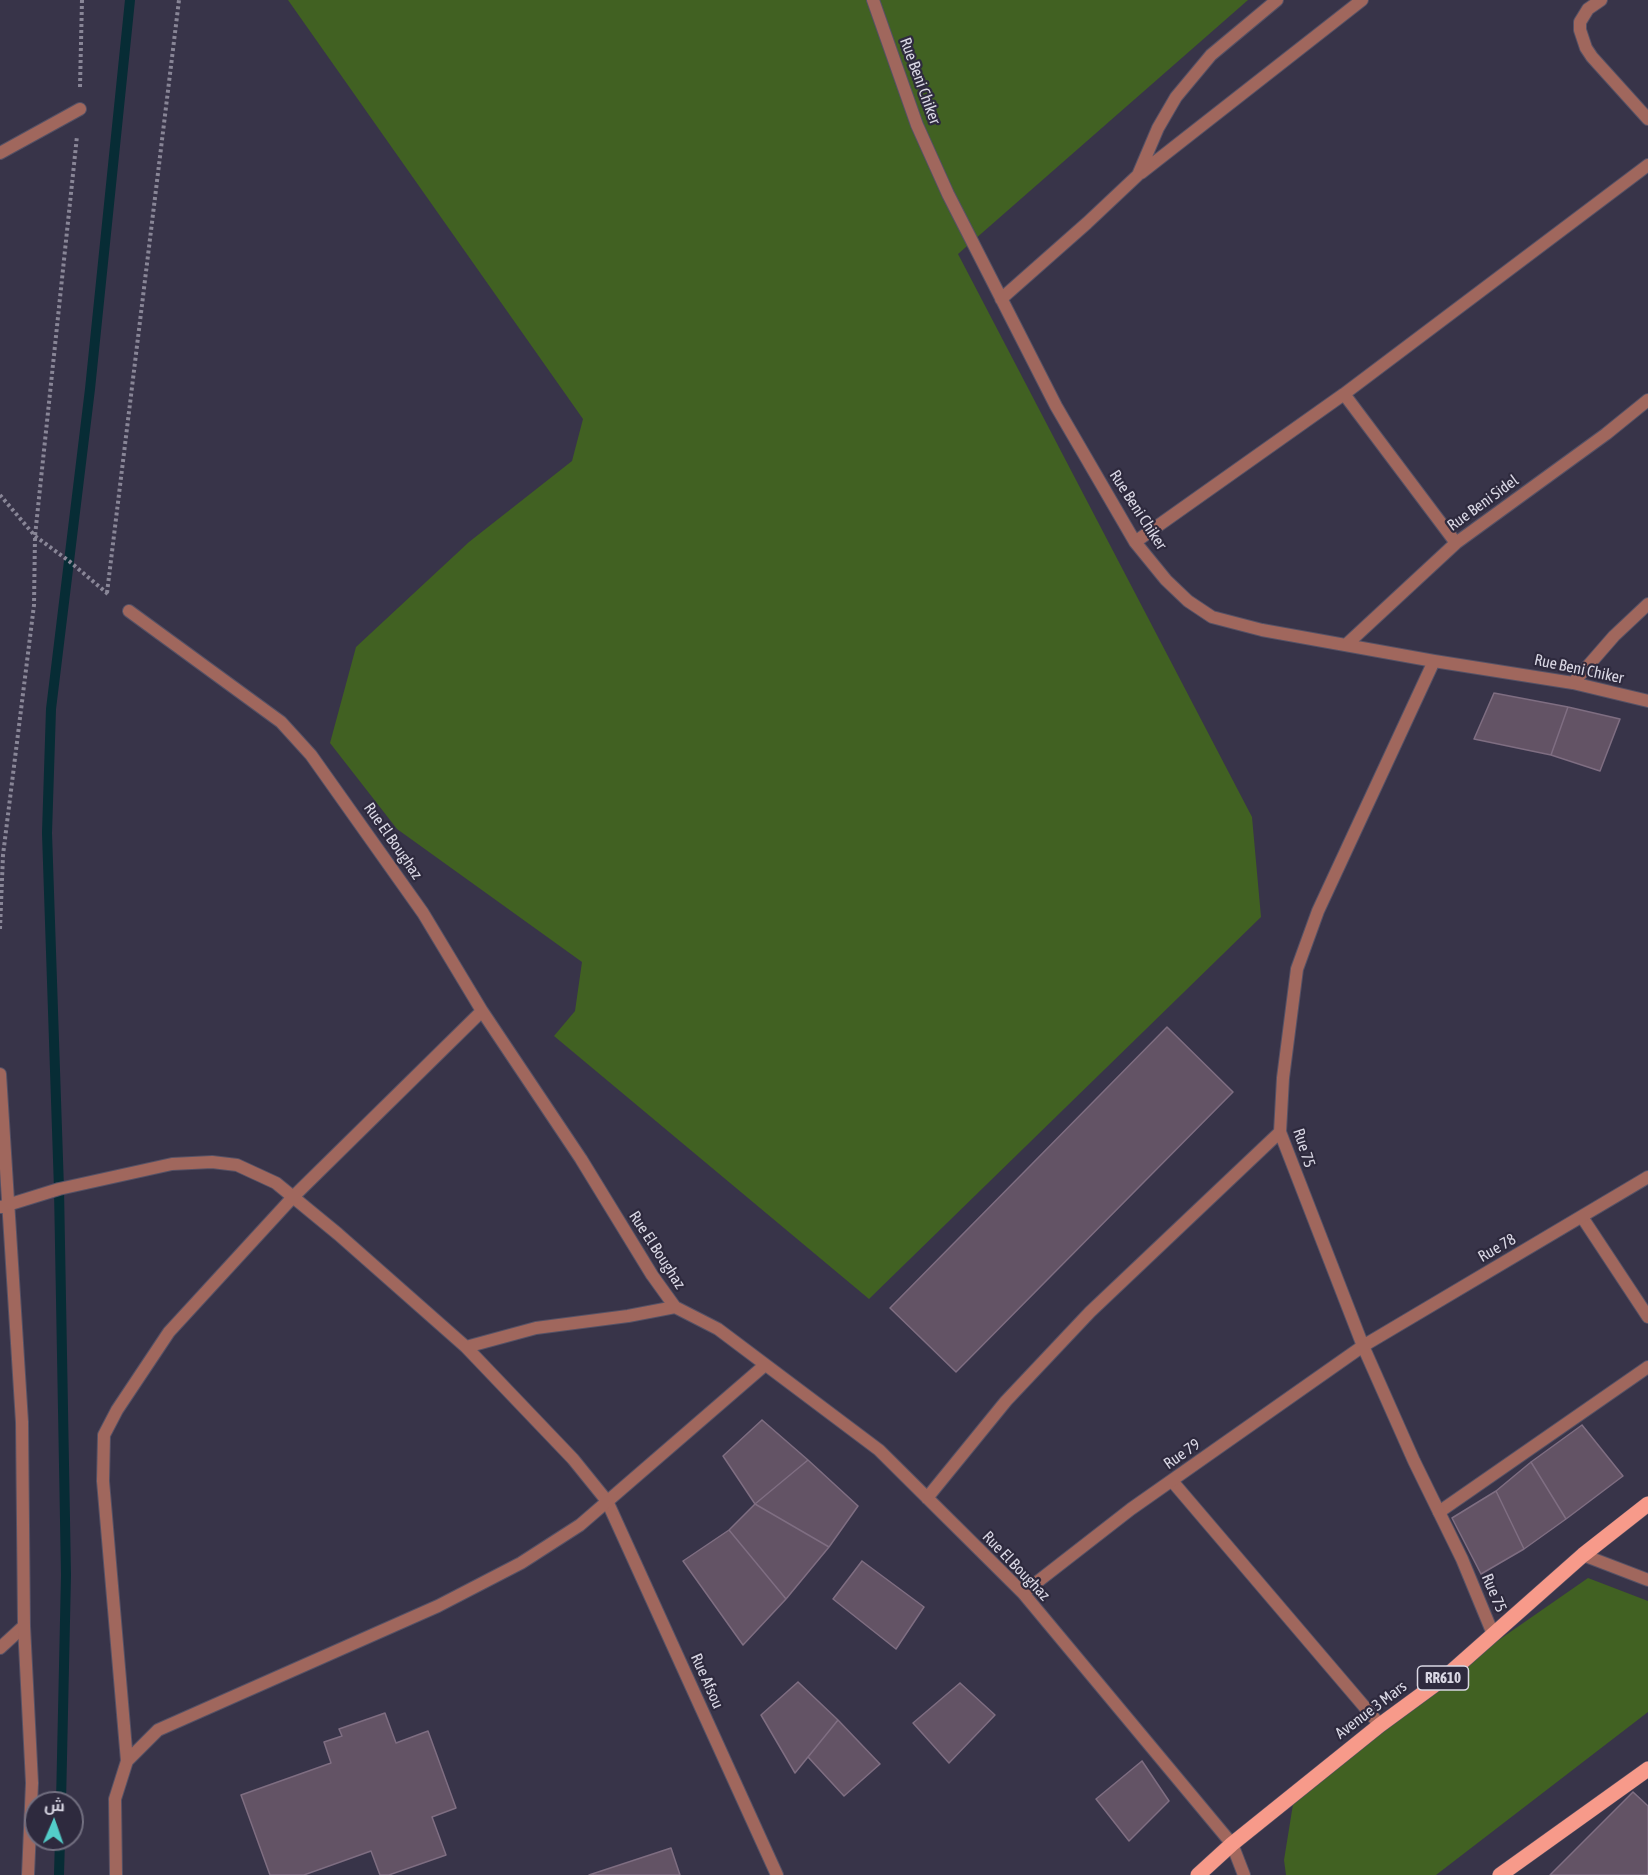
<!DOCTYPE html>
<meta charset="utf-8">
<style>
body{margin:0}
#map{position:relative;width:1648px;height:1875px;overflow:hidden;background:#383449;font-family:"Asap Condensed",Cairo,sans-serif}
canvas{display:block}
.north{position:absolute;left:24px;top:1791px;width:60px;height:60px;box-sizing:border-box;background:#2e2a3e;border:2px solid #726f80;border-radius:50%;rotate:2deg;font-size:16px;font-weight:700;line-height:24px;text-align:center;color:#d9d7e4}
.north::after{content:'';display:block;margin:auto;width:21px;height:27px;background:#53cdc9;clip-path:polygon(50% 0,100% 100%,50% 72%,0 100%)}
</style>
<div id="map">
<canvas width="1648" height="1875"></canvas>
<div class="north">ش</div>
</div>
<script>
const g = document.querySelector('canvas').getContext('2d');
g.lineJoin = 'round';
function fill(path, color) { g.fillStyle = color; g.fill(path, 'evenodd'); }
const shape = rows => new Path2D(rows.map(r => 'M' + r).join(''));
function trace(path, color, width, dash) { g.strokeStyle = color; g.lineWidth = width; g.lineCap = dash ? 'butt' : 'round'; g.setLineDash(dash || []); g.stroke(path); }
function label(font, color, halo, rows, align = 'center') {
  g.font = font + ' "Asap Condensed",sans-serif'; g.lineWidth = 4.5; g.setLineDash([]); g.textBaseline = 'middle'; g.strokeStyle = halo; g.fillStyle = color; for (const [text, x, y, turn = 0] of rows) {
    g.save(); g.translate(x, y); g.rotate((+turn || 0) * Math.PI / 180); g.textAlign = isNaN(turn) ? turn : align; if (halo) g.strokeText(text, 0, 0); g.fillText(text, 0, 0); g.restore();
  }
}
fill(shape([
 [288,0,1248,0,958,254,1252,817,1261,917,869,1299,554,1036,575,1011,582,962,397,829,330,743,356,647,469,542,572,461,583,419],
 [1588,1578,1648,1601,1648,1712,1436,1875,1286,1875,1284,1860,1294,1798,1444,1678]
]), '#416122');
trace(shape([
 [61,1803,66,1575,59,1189,47,833,51,709,90,389,130,0],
 [59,1875,60,1839]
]), '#072c35', 10);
const building = shape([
 [1494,693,1568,707,1551,755,1474,739,1494,693],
 [1568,707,1620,719,1600,771,1551,755,1568,707],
 [1167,1027,1233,1092,956,1372,890,1308,1167,1027],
 [762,1420,808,1460,755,1504,723,1456,762,1420],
 [1582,1425,1623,1476,1566,1519,1531,1462,1582,1425],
 [808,1460,858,1506,829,1547,755,1504,808,1460],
 [1531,1462,1566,1519,1524,1549,1496,1491,1531,1462],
 [1496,1491,1524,1549,1481,1574,1452,1518,1496,1491],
 [755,1504,829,1547,786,1599,729,1530,755,1504],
 [729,1530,786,1599,743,1645,683,1561,729,1530],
 [862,1561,924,1607,896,1649,833,1599,862,1561],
 [798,1682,838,1720,795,1773,761,1715,798,1682],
 [960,1683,995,1715,949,1763,913,1723,960,1683],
 [385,1713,396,1743,428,1731,456,1808,432,1817,446,1855,389,1875,380,1875,371,1851,304,1875,270,1875,241,1795,331,1763,324,1742,342,1736,339,1729,385,1713],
 [838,1720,880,1764,844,1796,808,1757,838,1720],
 [1142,1761,1169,1801,1129,1841,1096,1799,1142,1761],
 [1633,1792,1648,1806,1648,1875,1550,1875,1633,1792],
 [671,1848,680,1875,589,1875,671,1848]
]);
fill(building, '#635365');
trace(building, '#7f6e82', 1.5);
const service = shape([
 [0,153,80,109],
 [1582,1217,1648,1317],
 [1172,1481,1380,1725],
 [607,1501,777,1875],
 [1439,1512,1648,1367],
 [0,1648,24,1626]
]);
const minor = shape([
 [873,0,917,125,948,194,1056,406,1135,542,1166,580,1188,601,1212,617,1262,630,1434,661,1573,683,1648,701],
 [1601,0,1588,9,1580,22,1580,30,1586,48,1592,57,1648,119],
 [1141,173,1362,0],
 [1001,299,1087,223,1138,175,1158,128,1176,97,1211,55,1277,0],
 [1344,394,1456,543],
 [1135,542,1344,394,1648,165],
 [129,611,281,722,311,755,423,913,482,1011,581,1159,652,1275,675,1307,718,1329,879,1450,1023,1593,1232,1844],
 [1347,644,1456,543,1606,434,1648,400],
 [1434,661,1318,911,1297,969,1283,1078,1280,1132,1363,1346,1414,1461,1462,1559,1493,1634],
 [1573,683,1614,636,1648,604],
 [0,1074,22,1422,24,1626,32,1783,28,1875],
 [1,1207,59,1189,172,1164,212,1162,237,1165,276,1183,338,1234,466,1347,573,1459,607,1501],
 [466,1347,536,1328,628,1316,675,1307],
 [927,1498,1006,1401,1090,1312,1280,1132],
 [1583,1555,1648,1580],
 [1023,1593,1131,1509,1363,1346,1648,1177],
 [127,1761,103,1481,104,1435,117,1410,169,1332,293,1197,482,1011],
 [116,1875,115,1799,127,1761,158,1730,438,1606,521,1563,580,1525,765,1365]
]);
const tertiary = shape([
 [1232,1844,1244,1875]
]);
const primary = shape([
 [1198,1875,1232,1844,1380,1725,1444,1678,1583,1555,1648,1504],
 [1500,1875,1648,1769]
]);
trace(service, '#555165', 14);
trace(minor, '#555165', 14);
trace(tertiary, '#555165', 14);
trace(primary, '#555165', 16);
trace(shape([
 [80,87,82,0],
 [0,495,35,536,69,561,108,594],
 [107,593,179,0],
 [0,929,3,855,34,605,35,536,77,136]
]), '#898697', 4, [3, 3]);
trace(service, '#a0675d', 12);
trace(minor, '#a0675d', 12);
trace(tertiary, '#a0675d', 12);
trace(primary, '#f79a8a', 15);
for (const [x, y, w] of [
 [1443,1678,51]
]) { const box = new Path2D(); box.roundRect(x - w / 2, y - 12, w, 24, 4.5); g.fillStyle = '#2e2a3e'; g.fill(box); trace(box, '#d9d7e4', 1.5); }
label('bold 15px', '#d9d7e4', null, [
 ["RR610",1443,1678]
]);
label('16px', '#d9d7e4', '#2e2a3e', [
 ["Rue Beni Chiker",920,81,70],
 ["Rue Beni Sidel",1483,503,-36],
 ["Rue Beni Chiker",1138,510,57],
 ["Rue Beni Chiker",1579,669,12],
 ["Rue El Boughaz",393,841,55],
 ["Rue 75",1304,1148,72],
 ["Rue 78",1497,1248,-30],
 ["Rue El Boughaz",657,1250,57],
 ["Rue 79",1182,1454,-35],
 ["Rue El Boughaz",1016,1566,46],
 ["Rue 75",1494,1593,67],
 ["Rue Afsou",707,1681,66],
 ["Avenue 3 Mars",1371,1710,-37]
]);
</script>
